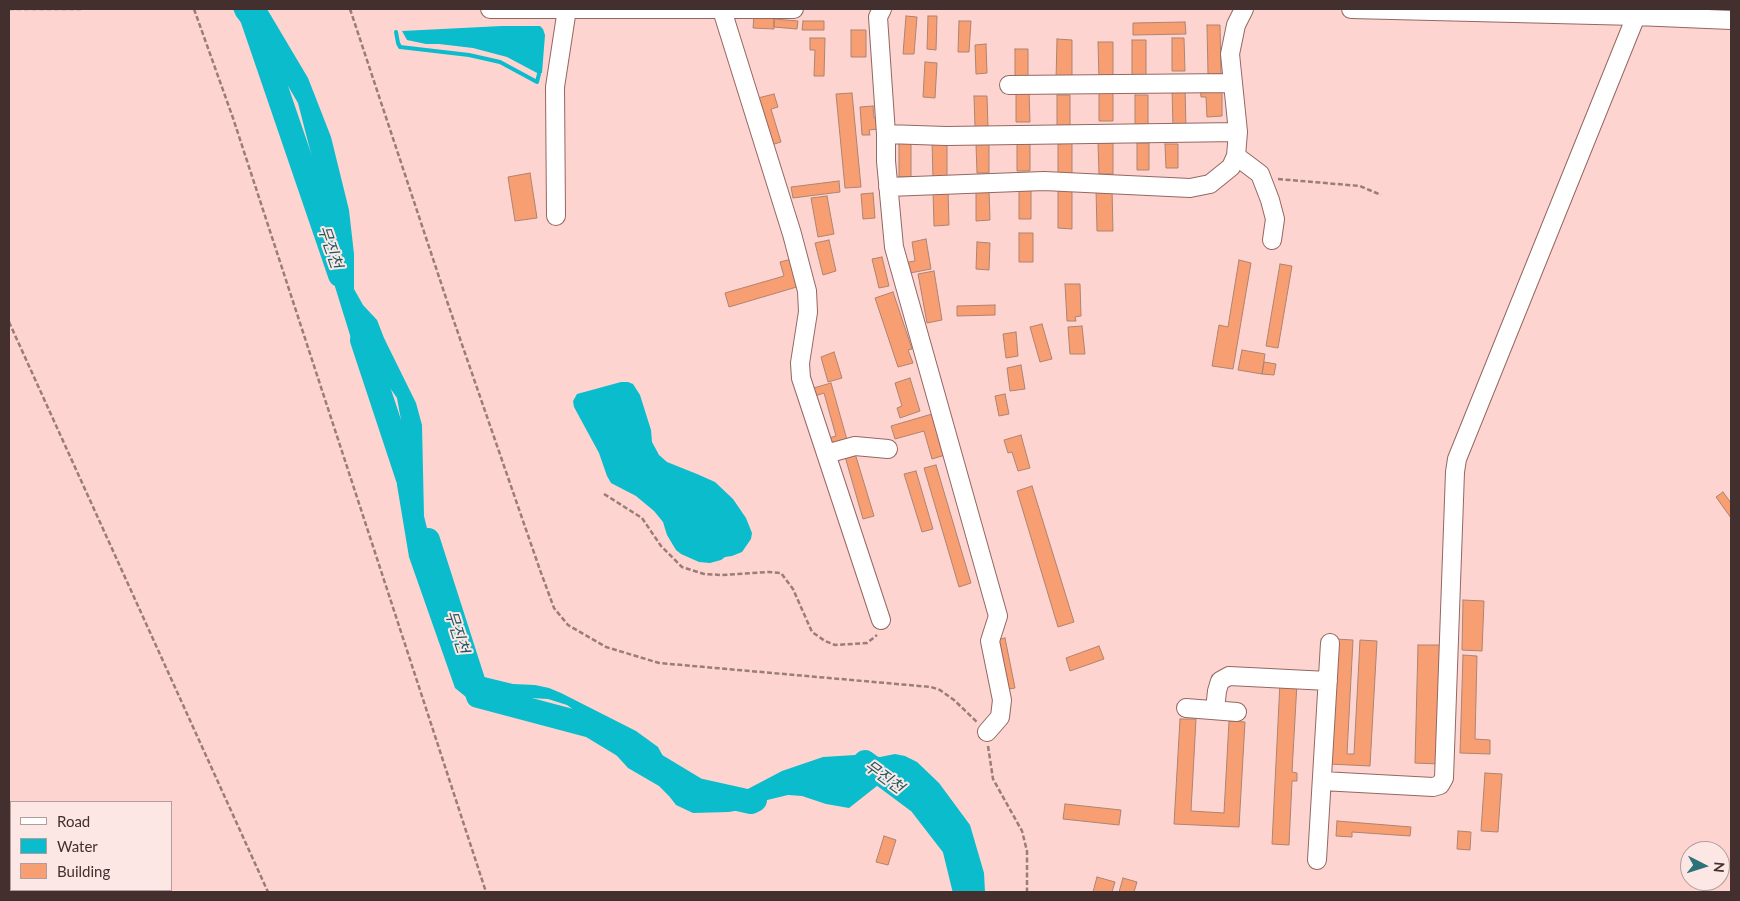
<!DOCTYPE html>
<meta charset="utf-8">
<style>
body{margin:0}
#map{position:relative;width:1740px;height:901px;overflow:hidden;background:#fed4d0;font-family:Lato,sans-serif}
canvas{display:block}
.frame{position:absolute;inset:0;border:10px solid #432f2d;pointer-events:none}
.legend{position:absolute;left:10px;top:801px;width:162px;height:90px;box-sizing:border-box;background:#fde7e5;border:1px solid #b39d9b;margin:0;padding:6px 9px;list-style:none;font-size:15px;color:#432f2d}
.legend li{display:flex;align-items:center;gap:10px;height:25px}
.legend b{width:25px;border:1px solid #b39d9b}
.north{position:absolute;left:1680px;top:841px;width:50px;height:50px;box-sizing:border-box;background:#fde7e5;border:1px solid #b39d9b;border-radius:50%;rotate:95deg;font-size:14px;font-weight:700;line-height:20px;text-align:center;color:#432f2d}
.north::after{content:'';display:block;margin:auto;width:18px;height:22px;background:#2a737b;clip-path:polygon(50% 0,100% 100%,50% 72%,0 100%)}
</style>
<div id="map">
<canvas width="1740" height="901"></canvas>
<div class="frame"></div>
<ul class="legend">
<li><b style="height:6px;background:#fff"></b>Road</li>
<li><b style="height:14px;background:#0abccc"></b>Water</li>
<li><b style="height:14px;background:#f89e73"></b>Building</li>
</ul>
<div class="north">N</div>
</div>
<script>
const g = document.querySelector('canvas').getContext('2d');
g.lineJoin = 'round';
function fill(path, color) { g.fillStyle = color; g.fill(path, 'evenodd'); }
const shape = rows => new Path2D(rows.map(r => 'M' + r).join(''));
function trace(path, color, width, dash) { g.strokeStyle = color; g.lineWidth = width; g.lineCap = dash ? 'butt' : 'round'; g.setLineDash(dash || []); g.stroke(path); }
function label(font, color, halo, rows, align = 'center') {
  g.font = font + ' Lato,"Noto Sans KR",sans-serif'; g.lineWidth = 4; g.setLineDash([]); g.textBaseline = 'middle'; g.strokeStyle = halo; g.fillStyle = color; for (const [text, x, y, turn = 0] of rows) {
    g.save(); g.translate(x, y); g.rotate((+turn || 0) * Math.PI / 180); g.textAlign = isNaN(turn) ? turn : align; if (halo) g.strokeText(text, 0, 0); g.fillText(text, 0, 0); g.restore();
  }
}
fill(shape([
 [233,9,267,9,308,78,331,137,349,210,354,254,354,289,363,305,377,320,384,338,416,403,422,425,424,516,454,638,460,661,467,670,480,676,513,684,535,685,549,688,561,693,636,731,658,747,676,780,688,795,700,799,713,799,744,791,782,771,823,757,855,755,880,757,895,754,905,756,917,762,939,783,970,825,984,873,985,892,960,892,959,871,948,824,940,810,930,800,894,779,882,782,849,808,826,804,802,796,788,795,759,802,745,809,729,812,693,813,676,805,669,796,659,786,628,768,600,737,588,720,567,705,548,699,513,697,485,701,466,697,455,688,409,557,397,485,401,420,397,398,384,379,367,366,354,348,332,277,329,238,324,204,298,103,281,74,236,16],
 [502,26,540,26,543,29,545,35,542,73,539,74,507,57,473,48,439,44,426,44,407,40,402,31],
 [621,382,628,382,633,384,640,395,651,430,652,442,659,455,667,462,697,474,715,482,733,499,746,518,752,533,751,539,742,552,732,556,725,557,721,560,710,563,699,562,681,554,676,550,667,535,663,522,654,511,636,496,611,483,607,476,599,453,574,407,573,401,577,394]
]), '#0abccc');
trace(shape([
 [396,32,398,43,400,47,469,55,500,62,537,82,539,74]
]), '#0abccc', 4);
trace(shape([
 [249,9,340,275],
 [362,340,409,482],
 [428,540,478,696,591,726,697,790,751,802,755,800],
 [865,762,920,803,954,847,965,892]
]), '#0abccc', 24);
const building = shape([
 [754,16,774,18,774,29,753,28,754,16],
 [906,16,917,17,914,54,903,54,906,16],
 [928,16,937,16,936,50,927,49,928,16],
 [774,19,798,21,797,29,774,27,774,19],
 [803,21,824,21,824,30,802,30,803,21],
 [959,21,971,21,969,52,958,52,959,21],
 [1185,22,1186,34,1133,35,1133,23,1185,22],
 [1207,25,1220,25,1221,74,1208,74,1207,25],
 [851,30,866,30,866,57,851,57,851,30],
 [810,38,825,38,824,76,814,76,815,50,810,50,810,38],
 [1172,38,1184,38,1185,71,1172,71,1172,38],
 [1057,39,1072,40,1072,81,1056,81,1057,39],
 [1132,40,1146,40,1146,77,1132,77,1132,40],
 [1098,42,1113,42,1113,79,1099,79,1098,42],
 [986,44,987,73,976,74,975,45,986,44],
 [1015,49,1028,49,1028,77,1015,77,1015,49],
 [925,62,937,63,935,98,923,97,925,62],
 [1200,86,1222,86,1222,116,1207,117,1206,97,1201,97,1200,86],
 [1185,87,1186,128,1173,128,1172,88,1185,87],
 [1016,90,1029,90,1030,122,1016,122,1016,90],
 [1099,92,1113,92,1113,121,1099,121,1099,92],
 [852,93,861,187,845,188,836,94,852,93],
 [774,94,778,107,771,109,781,142,771,145,758,98,774,94],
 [1057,95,1070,95,1070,127,1057,127,1057,95],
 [1135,95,1148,95,1148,128,1135,128,1135,95],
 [974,96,987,96,988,127,975,127,974,96],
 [873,106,874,118,878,117,879,129,869,130,870,135,862,135,860,107,873,106],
 [932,141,947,141,947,178,933,178,932,141],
 [899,143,911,143,911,177,899,177,899,143],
 [1072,143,1072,175,1058,175,1058,144,1072,143],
 [1098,143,1113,143,1113,174,1099,174,1098,143],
 [1137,143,1149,143,1149,170,1137,170,1137,143],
 [976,144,989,144,989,173,977,173,976,144],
 [1017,144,1030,144,1030,171,1017,171,1017,144],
 [1165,144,1178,144,1178,168,1166,168,1165,144],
 [530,173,537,218,515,221,508,177,530,173],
 [839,181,840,192,793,198,791,187,839,181],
 [1019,188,1031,188,1031,219,1019,219,1019,188],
 [1058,188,1072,188,1072,229,1058,228,1058,188],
 [1096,188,1112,188,1113,231,1097,231,1096,188],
 [933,190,948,190,949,225,934,226,933,190],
 [976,190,989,190,990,220,976,221,976,190],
 [873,193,875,218,863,219,861,194,873,193],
 [827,196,834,234,818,237,811,198,827,196],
 [1019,233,1033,233,1033,262,1019,262,1019,233],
 [926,239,931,269,905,274,903,263,915,261,912,242,926,239],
 [829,240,836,271,823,275,815,243,829,240],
 [977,242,990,243,989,270,976,269,977,242],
 [882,257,889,286,879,288,872,259,882,257],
 [792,259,800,286,729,307,725,293,784,276,780,262,792,259],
 [1239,260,1251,263,1233,369,1212,366,1219,325,1228,327,1239,260],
 [1280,264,1292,266,1278,348,1266,346,1280,264],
 [934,271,942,320,927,323,918,274,934,271],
 [1065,284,1080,284,1081,316,1075,317,1076,321,1067,321,1065,284],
 [893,292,912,349,908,350,913,363,898,367,875,298,893,292],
 [995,305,995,315,957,316,957,306,995,305],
 [1042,324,1052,359,1040,362,1030,327,1042,324],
 [1082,326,1085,354,1070,354,1068,327,1082,326],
 [1016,332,1018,356,1006,358,1003,334,1016,332],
 [1242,350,1265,354,1262,374,1238,370,1242,350],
 [834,352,842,378,828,382,821,357,834,352],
 [1264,362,1276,364,1274,375,1262,374,1264,362],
 [1021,365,1025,389,1010,391,1007,368,1021,365],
 [910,378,920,411,900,418,897,408,902,406,895,383,910,378],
 [831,383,847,440,831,444,829,438,836,436,824,393,812,397,810,389,831,383],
 [1005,394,1009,414,999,416,995,396,1005,394],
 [932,414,945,455,932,459,924,431,895,439,891,426,932,414],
 [1021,435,1030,468,1018,471,1012,452,1008,453,1004,440,1021,435],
 [854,450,874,516,863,519,844,453,854,450],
 [936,465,971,583,959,587,924,468,936,465],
 [916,471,933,529,922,532,904,474,916,471],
 [1032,486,1074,622,1058,627,1017,491,1032,486],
 [1723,492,1731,503,1731,518,1716,497,1723,492],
 [1463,600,1484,601,1482,651,1462,650,1463,600],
 [1005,638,1015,688,1003,690,994,640,1005,638],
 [1335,639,1353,640,1347,754,1354,754,1360,640,1377,641,1370,766,1329,764,1335,639],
 [1418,645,1442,645,1439,764,1415,763,1418,645],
 [1099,646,1104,659,1070,671,1066,658,1099,646],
 [1463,655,1477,656,1475,739,1490,740,1490,754,1460,753,1463,655],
 [1280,682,1297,683,1292,772,1297,773,1297,781,1292,781,1289,845,1272,844,1280,682],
 [1180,719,1196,719,1191,811,1224,813,1229,721,1245,722,1239,827,1174,824,1180,719],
 [1485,773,1502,774,1498,832,1481,831,1485,773],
 [1065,804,1121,810,1119,825,1063,819,1065,804],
 [1337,821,1411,827,1410,836,1352,832,1352,837,1336,836,1337,821],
 [1458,831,1471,832,1470,850,1457,849,1458,831],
 [884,836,896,840,888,865,876,862,884,836],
 [1097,877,1115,882,1112,892,1093,892,1097,877],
 [1123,878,1137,882,1134,892,1119,892,1123,878]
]);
fill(building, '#f89e73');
trace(building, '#ad8470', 1);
const minor = shape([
 [490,9,794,9],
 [882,9,878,17,886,134,886,161,894,247,998,616,990,641,1002,700,1000,717,987,732],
 [1351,9,1636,16,1731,20],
 [722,10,792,234,807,291,808,312,800,363,801,378,881,620],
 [1009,85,1233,83],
 [886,134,946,136,1238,132],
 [1236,156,1260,174,1270,200,1275,219,1272,240],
 [888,187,1044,181,1190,188,1210,184,1231,167,1236,156,1238,132,1230,54,1236,25,1244,9],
 [556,216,555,87,567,9],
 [826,454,855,446,888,449],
 [1186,708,1237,712],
 [1215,710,1217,691,1220,681,1229,676,1328,681],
 [1322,781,1433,787,1440,785,1444,778,1455,472,1457,459,1636,16],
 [1317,860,1330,643]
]);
trace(minor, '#946762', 20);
trace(shape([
 [9,9,81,9],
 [194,9,233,118,486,892],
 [350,9,448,304,540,570,554,608,568,625,606,647,659,663,931,687,940,690,954,700,977,722],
 [1278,179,1360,186,1381,195],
 [9,322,268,892],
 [604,494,642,518,661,546,682,567,704,574,722,575,768,572,781,573,793,589,812,632,825,641,835,645,867,643,877,635],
 [988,746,993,779,1022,831,1027,851,1027,892]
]), '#9a7c79', 2.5, [5, 2.5]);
trace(minor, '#fff', 18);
label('italic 16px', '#1d5960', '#fde7e5', [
 ["무진천",330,247,71],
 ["무진천",457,632,72],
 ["무진천",884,777,36]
]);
</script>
